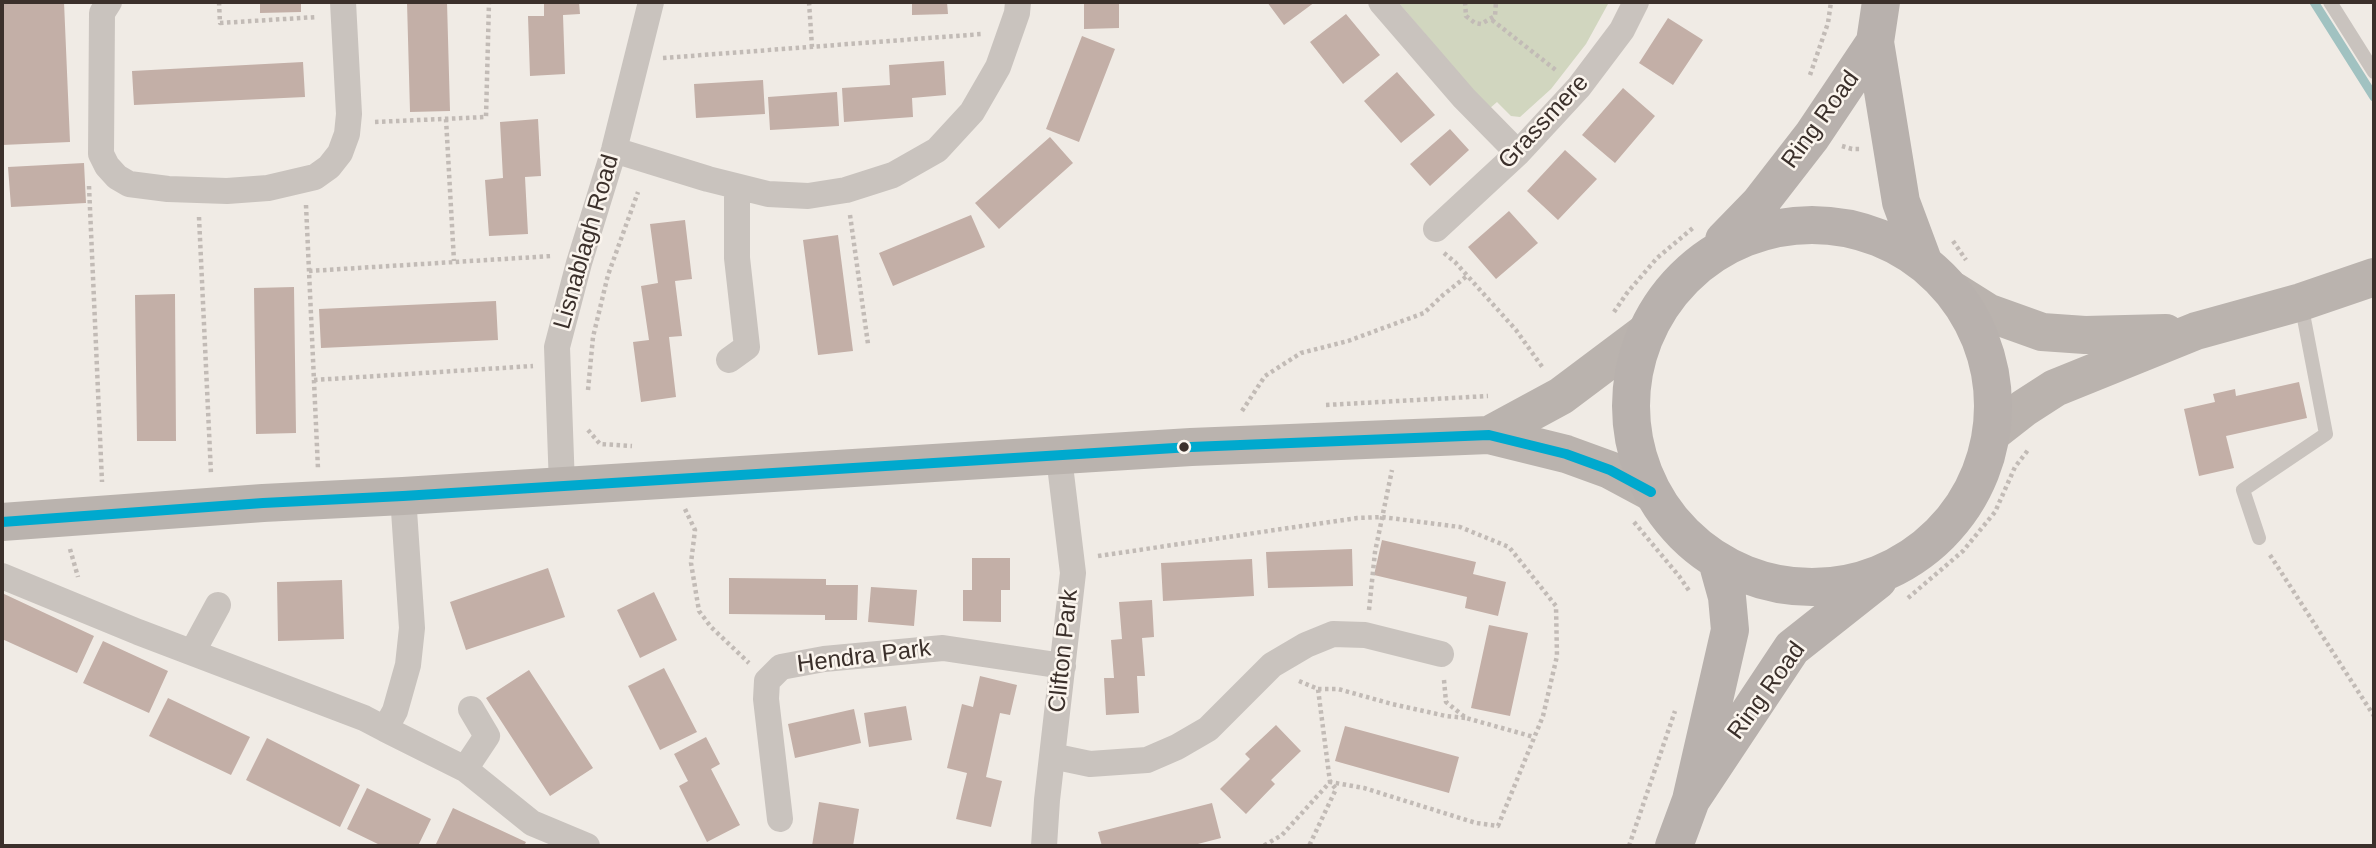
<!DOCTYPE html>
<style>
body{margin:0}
#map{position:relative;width:2376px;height:848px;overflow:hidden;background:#f0ebe5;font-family:Arial,sans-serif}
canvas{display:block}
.frame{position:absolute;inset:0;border:4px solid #3b302b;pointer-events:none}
</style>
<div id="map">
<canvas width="2376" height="848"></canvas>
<div class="frame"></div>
</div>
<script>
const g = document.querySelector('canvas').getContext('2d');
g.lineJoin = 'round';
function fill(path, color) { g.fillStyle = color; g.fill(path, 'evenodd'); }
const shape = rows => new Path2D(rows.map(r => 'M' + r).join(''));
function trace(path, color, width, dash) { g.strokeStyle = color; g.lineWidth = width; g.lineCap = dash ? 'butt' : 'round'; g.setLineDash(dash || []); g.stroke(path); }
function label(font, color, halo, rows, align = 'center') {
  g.font = font + ' Arial,sans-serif'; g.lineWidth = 5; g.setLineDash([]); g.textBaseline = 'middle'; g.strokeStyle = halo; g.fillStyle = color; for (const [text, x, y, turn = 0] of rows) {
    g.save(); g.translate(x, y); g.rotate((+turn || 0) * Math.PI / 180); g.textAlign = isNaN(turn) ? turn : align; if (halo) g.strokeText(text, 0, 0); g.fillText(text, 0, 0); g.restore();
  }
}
fill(shape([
 [1398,2,1604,2,1608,4,1586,44,1551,89,1520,117,1511,116,1497,102,1489,109]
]), '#d1d6bf');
trace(shape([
 [2314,2,2374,97]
]), '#a1c2c1', 9);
fill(shape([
 [2,2,64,2,70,142,2,145],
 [260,2,301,2,301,12,260,13],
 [407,2,447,2,450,111,410,112],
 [544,2,579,2,580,14,563,15,565,74,530,76,528,16,544,16],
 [912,2,947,2,948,14,912,15],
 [1084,2,1119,2,1119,28,1084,29],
 [1267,2,1315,2,1284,25],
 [1346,14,1380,55,1343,84,1310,42],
 [1668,18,1703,40,1673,85,1639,63],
 [1082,36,1115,49,1079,142,1046,129],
 [944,61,946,95,912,98,913,117,844,122,842,88,890,85,889,65],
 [303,62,305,97,134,105,132,71],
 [1397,72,1435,115,1401,143,1364,101],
 [763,80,765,114,696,118,694,84],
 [1623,88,1655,116,1615,163,1582,135],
 [837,92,839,126,770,130,768,97],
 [538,119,541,176,525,177,528,234,489,236,485,180,503,178,500,122],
 [1450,129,1469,150,1430,186,1410,164],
 [1050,137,1073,163,999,229,975,203],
 [1565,150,1597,179,1558,220,1527,191],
 [84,163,86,203,11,207,8,167],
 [1509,211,1538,243,1496,279,1468,247],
 [971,215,985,247,893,286,879,253],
 [685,220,692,279,675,281,682,336,669,337,676,397,641,402,633,342,649,340,641,286,658,283,650,224],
 [838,235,853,351,818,355,803,240],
 [294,287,296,433,256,434,254,288],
 [175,294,176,441,137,441,135,295],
 [496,301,498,340,321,348,319,309],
 [2299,382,2307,418,2226,436,2234,468,2199,476,2184,409,2215,402,2213,394,2235,389,2236,396],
 [1382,540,1476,562,1473,574,1506,582,1498,616,1465,608,1467,597,1374,575],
 [1352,549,1353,586,1268,588,1266,552],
 [972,558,1010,558,1010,590,1001,590,1001,622,963,621,963,590,972,590],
 [1252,559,1254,596,1163,601,1161,563],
 [548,568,565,617,466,650,450,602],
 [729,578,826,579,826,585,858,585,857,620,825,620,825,615,729,614],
 [342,580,344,639,278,641,277,582],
 [871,587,917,590,914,626,868,622],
 [654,592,677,640,640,658,617,610],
 [2,593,94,636,77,673,2,639],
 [1152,600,1154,637,1142,638,1145,676,1137,676,1139,713,1106,715,1104,678,1114,678,1111,640,1122,639,1119,602],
 [1489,625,1528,633,1510,716,1471,708],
 [103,641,168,671,149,713,83,683],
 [664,668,697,732,660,750,628,686],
 [529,670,593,768,550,796,486,698],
 [980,676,1017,685,1010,715,1000,713,986,777,1002,781,991,827,956,819,967,773,947,768,962,704,973,707],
 [168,698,250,737,231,775,149,736],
 [906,706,912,740,869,747,864,713],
 [854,709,861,743,795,758,788,724],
 [1276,725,1301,751,1271,780,1275,784,1246,814,1220,789,1250,759,1245,754],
 [1345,726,1459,757,1449,793,1335,761],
 [706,737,720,764,711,769,740,825,707,842,679,786,688,781,674,754],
 [267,738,360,785,340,827,246,780],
 [367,788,431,819,418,846,382,846,347,829],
 [819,802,859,809,853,846,812,846],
 [1212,803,1221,838,1190,846,1102,846,1098,832],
 [453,808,526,842,524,846,435,846]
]), '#c3afa7');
trace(shape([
 [219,2,220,23,317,17],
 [809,2,812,47],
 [1465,2,1466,16,1475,23,1481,24,1495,16,1496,2],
 [1492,20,1557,71],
 [663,58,982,34],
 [1810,75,1828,23,1831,2],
 [446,119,454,261],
 [375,122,486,117,489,2],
 [1842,146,1852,149,1861,149],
 [89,186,102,482],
 [306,205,318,469],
 [850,215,868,344],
 [199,217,211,474],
 [1953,241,1966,260],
 [1444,253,1455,262,1516,330,1543,368],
 [309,271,552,256],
 [1614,312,1627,293,1657,258,1694,227],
 [314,380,533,366],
 [588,390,593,337,608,275,638,192],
 [1326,405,1488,396],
 [1242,411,1265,376,1301,353,1348,341,1424,313,1443,295,1467,276],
 [588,430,600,444,632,446],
 [685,509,695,530,691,563,699,611,711,627,749,663],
 [1634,522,1679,576,1690,592],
 [70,549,78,577],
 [2270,555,2374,716],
 [1098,556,1357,518,1382,517,1460,527,1509,547,1556,606,1557,656,1543,716,1498,826,1476,823,1364,788,1330,782,1282,835,1263,846],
 [1908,598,1963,551,1995,512,2015,467,2028,450],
 [1369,610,1375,552,1392,470],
 [1444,680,1446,702,1466,718,1534,737],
 [1299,681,1318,689,1330,782,1336,789,1309,846],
 [1318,689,1338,689,1392,704,1446,716,1466,718],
 [1629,846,1675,711]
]), '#c2bbb6', 4.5, [3.5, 3.5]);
trace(shape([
 [2330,2,2374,72],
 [2259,538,2243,490,2326,434,2301,303]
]), '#c9c3be', 14);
trace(shape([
 [109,2,102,13,101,154,107,166,117,177,129,184,168,189,227,191,268,188,315,177,329,167,340,153,347,134,349,114,343,2],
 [1381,2,1464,98,1518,153],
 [614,150,708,179,768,194,808,196,846,190,893,175,937,150,972,112,998,67,1017,13,1018,2],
 [1436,229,1518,153,1579,87,1622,30,1636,2],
 [729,360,747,347,737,258,737,187],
 [562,486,557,347,579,263,614,150,651,2],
 [2,576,138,632,364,718,385,729,395,711,408,665,412,628,403,496],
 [193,651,218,605],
 [385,729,465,769,532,823,587,846],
 [1052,756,1090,764,1147,760,1177,747,1208,729,1272,665,1306,645,1333,634,1365,635,1441,654],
 [465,769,487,736,471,709],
 [780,819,766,699,767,681,781,667,824,659,943,648,1063,666],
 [1044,846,1047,800,1073,573,1059,457]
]), '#c9c3be', 26);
trace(shape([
 [1954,291,1989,313,2042,332,2085,335,2166,333],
 [1992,433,2024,408,2055,388,2196,331,2301,302,2374,277],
 [1489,435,1561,396,1645,333],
 [2,522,263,503,403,496,1191,447,1489,435,1566,454,1610,470,1651,492]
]), '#bab3ae', 38);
trace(shape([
 [1881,2,1875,42,1901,202,1923,261],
 '1631 406a181 181 0 1 1 362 0a181 181 0 1 1-362 0Z',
 [1724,240,1760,203,1812,136,1875,42],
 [1691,800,1792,648,1878,580],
 [1674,846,1691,800,1730,630,1727,597,1717,561]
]), '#b8b1ad', 38);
trace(shape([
 [2,522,263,503,403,496,1191,447,1489,435,1566,454,1610,470,1651,492]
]), '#00a9ce', 10);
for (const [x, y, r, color] of [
 [1184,447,6,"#3b302b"]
]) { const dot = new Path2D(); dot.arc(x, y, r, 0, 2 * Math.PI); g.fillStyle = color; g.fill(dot); trace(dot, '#fbf5ee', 2.5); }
label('24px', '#3b302b', '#fbf5ee', [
 ["Ring Road",1821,120,-54],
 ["Grassmere",1544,122,-47],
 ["Lisnablagh Road",587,242,-74],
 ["Clifton Park",1064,651,-84],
 ["Hendra Park",864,657,-7],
 ["Ring Road",1767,691,-54]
]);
</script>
